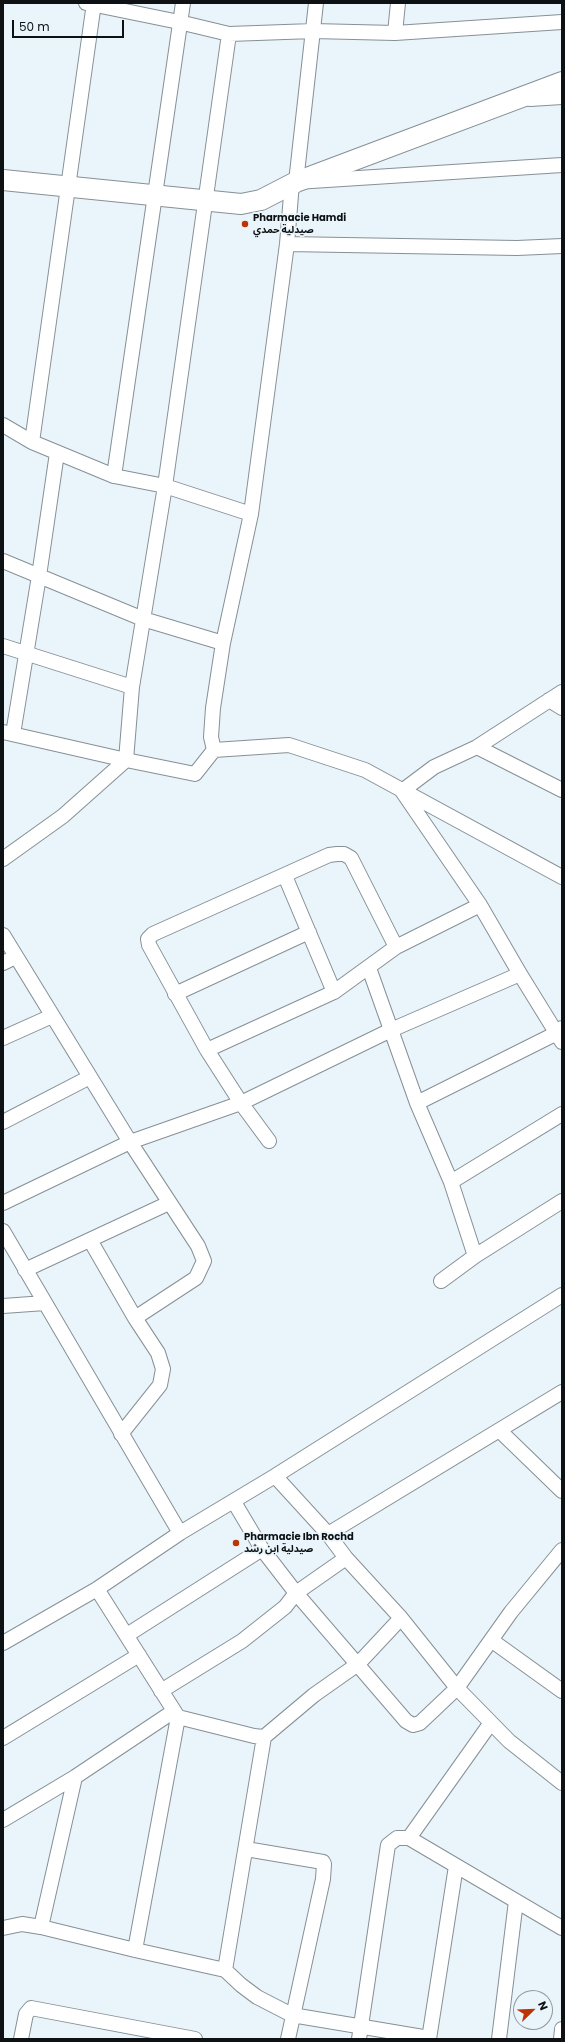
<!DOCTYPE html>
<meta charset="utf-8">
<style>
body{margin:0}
#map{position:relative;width:565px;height:2042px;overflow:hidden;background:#e9f5fb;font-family:Poppins,sans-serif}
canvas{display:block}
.frame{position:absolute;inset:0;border:4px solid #0d1113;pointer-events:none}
.north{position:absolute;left:513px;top:1990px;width:40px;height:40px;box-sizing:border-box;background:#e9f5fb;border:1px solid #919a9e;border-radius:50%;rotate:67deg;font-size:11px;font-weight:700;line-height:16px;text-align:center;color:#0d1113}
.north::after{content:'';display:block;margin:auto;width:14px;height:18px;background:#bc3304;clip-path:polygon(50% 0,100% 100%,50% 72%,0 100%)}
.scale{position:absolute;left:12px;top:20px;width:112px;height:18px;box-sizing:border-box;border:2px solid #0d1113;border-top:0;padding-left:5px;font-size:12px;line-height:14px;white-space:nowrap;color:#0d1113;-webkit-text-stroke:3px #e9f5fb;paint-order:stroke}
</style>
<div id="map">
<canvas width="565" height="2042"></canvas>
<div class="frame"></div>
<div class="north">N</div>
<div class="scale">50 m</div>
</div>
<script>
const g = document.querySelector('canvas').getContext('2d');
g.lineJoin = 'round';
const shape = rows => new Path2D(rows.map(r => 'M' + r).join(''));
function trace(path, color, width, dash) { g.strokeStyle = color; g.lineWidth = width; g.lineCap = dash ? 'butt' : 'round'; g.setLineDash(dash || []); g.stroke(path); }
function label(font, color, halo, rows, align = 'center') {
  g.font = font + ' Poppins,"Noto Sans Arabic",sans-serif'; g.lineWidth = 3.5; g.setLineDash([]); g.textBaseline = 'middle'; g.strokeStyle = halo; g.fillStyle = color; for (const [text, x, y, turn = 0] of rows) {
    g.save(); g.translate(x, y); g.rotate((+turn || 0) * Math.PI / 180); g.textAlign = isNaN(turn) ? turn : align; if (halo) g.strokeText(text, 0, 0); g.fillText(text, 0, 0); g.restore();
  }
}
const street = shape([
 [86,3,179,22,229,34,313,31,395,33,562,22],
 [316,3,296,182,562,165],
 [395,33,398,3],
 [530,99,562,97],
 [287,244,517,248,562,246],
 [3,425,32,442,114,476,165,486,251,514],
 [32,442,94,3],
 [114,476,183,3],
 [3,561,143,619,223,643],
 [3,646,132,687],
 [562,692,477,747,434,767,402,791,480,905,520,974,562,1042],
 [549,700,562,708],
 [3,732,126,760,195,774,214,750,289,745,365,770,562,877],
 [13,734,39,576,57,453],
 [477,747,562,790],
 [214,750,211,737,213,708,223,643,251,514,287,244,292,183],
 [3,859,63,816,126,760,132,687,165,486,229,34],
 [285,876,334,992],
 [3,935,130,1142,198,1246,204,1261,196,1278,135,1318],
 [3,963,15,957],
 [369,968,417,1103,451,1182],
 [175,994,309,932],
 [3,1038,52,1016],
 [207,1050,334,992,396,947,480,905],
 [417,1103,557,1033,562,1028],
 [3,1122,90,1077],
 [269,1141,241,1103,207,1050,149,945,148,939,153,934,329,855,337,854,344,854,351,858,396,947],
 [3,1203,130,1142,241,1103,391,1030,520,974],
 [3,1231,180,1533],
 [90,1240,135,1318,158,1353,163,1369,160,1385,121,1434],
 [475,1256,451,1182,562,1114],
 [25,1270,169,1203],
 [441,1281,475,1256,562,1201],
 [3,1306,45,1303],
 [500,1431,562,1491],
 [275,1476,328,1534,346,1558,401,1618,457,1688,509,1741,562,1783],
 [234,1502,262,1549,296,1593,406,1721,413,1725,420,1723,457,1688,511,1612,562,1550],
 [328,1534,562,1392],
 [97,1589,178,1717,135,1950],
 [127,1635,262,1549],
 [491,1640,562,1691],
 [3,1643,97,1589,180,1533,275,1476,562,1295],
 [161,1691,242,1641,285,1607,296,1593,346,1558],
 [178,1717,254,1736,264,1737,314,1695,358,1664,401,1618],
 [3,1738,139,1655],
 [3,1820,75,1777,174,1711],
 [409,1838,490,1724],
 [246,1849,323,1862,324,1864,323,1879,288,2039],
 [41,1927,75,1777],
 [3,1928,22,1924,41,1927,135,1950,225,1970,241,1985,257,1997,292,2015,429,2038],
 [225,1970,264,1737],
 [21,2039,26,2014,31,2008,195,2039],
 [359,2039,388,1845,397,1838,409,1838,562,1928],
 [429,2039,456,1866],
 [499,2039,516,1901],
 [561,2039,562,2029]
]);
const secondary = shape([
 [3,180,241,204,261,200,296,182,562,82]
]);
trace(street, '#869096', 16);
trace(secondary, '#869096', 22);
trace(street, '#fff', 14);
trace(secondary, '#fff', 20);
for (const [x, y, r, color] of [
 [245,224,4,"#bc3304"],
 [236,1543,4,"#bc3304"]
]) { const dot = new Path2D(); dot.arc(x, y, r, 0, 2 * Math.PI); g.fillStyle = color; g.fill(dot); trace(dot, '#e9f5fb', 1.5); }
label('bold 10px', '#0d1113', '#e9f5fb', [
 ["Pharmacie Hamdi",253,218],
 ["صيدلية حمدي",253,230],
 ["Pharmacie Ibn Rochd",244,1537],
 ["صيدلية ابن رشد",244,1549]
], 'left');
</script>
